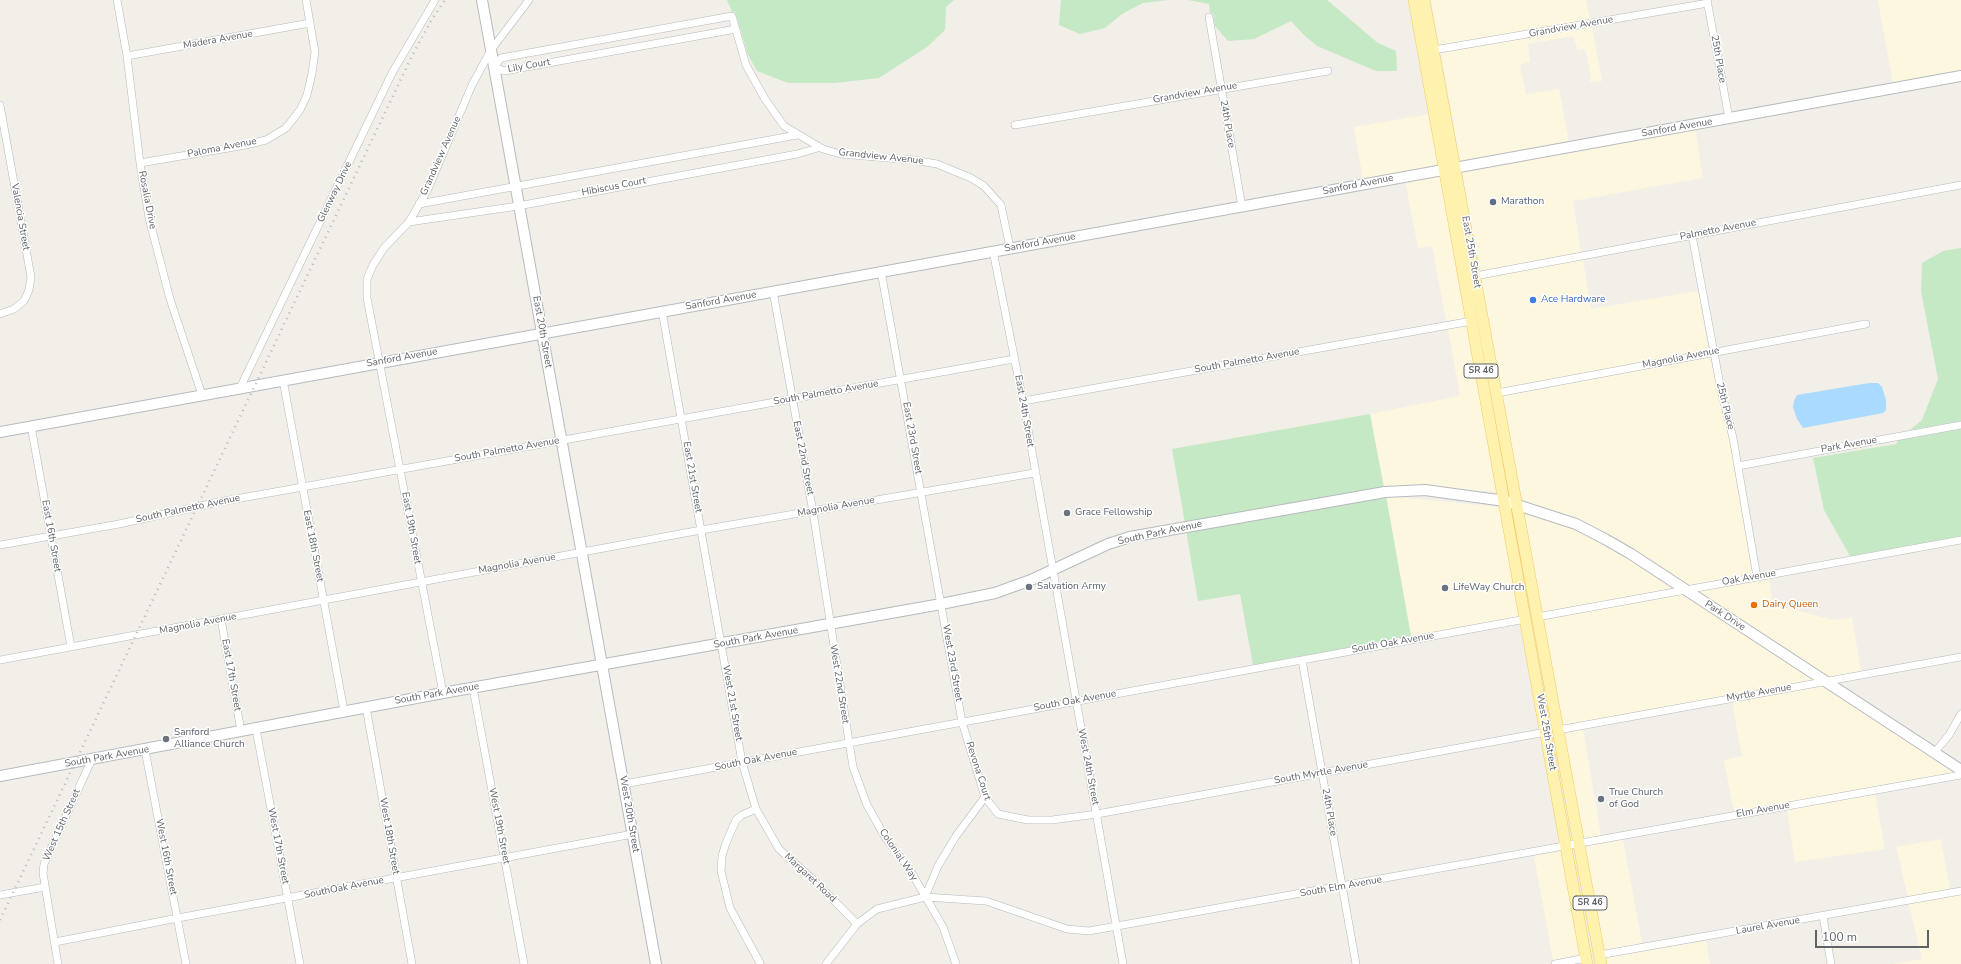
<!DOCTYPE html>
<style>
body{margin:0}
#map{position:relative;width:1961px;height:964px;overflow:hidden;background:#f1efe8;font-family:"Nunito Sans",sans-serif}
canvas{display:block}
.scale{position:absolute;left:1815px;top:930px;width:114px;height:18px;box-sizing:border-box;border:2px solid #5f6368;border-top:0;padding-left:5px;font-size:12px;line-height:14px;white-space:nowrap;color:#5f6368;-webkit-text-stroke:3px #fff;paint-order:stroke}
</style>
<div id="map">
<canvas width="1961" height="964"></canvas>
<div class="scale">100 m</div>
</div>
<script>
const g = document.querySelector('canvas').getContext('2d');
g.lineJoin = 'round';
function fill(path, color) { g.fillStyle = color; g.fill(path, 'evenodd'); }
const shape = rows => new Path2D(rows.map(r => 'M' + r).join(''));
function trace(path, color, width, dash) { g.strokeStyle = color; g.lineWidth = width; g.lineCap = dash ? 'butt' : 'round'; g.setLineDash(dash || []); g.stroke(path); }
function label(font, color, halo, rows, align = 'center') {
  g.font = font + ' "Nunito Sans",sans-serif'; g.lineWidth = 3; g.setLineDash([]); g.textBaseline = 'middle'; g.strokeStyle = halo; g.fillStyle = color; for (const [text, x, y, turn = 0] of rows) {
    g.save(); g.translate(x, y); g.rotate((+turn || 0) * Math.PI / 180); g.textAlign = isNaN(turn) ? turn : align; if (halo) g.strokeText(text, 0, 0); g.fillText(text, 0, 0); g.restore();
  }
}
fill(shape([
 [1431,0,1586,0,1590,20,1439,45],
 [1878,0,1961,0,1961,72,1893,84],
 [1592,27,1602,81,1588,83,1591,79,1586,52,1583,49,1578,50,1573,36,1528,44,1530,62,1522,64,1520,66,1526,94,1559,89,1569,142,1460,161,1441,53],
 [1429,114,1439,166,1363,179,1354,127],
 [1695,128,1703,178,1573,201,1581,252,1479,271,1462,171],
 [1441,174,1466,318,1446,321,1432,246,1418,248,1405,180],
 [1583,259,1591,309,1698,291,1708,349,1502,389,1481,279],
 [1467,325,1496,492,1425,486,1384,488,1370,414,1460,396,1448,329],
 [1710,357,1717,391,1729,435,1752,574,1685,586,1578,521,1522,500,1503,396],
 [1386,496,1500,507,1520,616,1411,636],
 [1524,511,1574,528,1603,543,1673,588,1542,613],
 [1769,579,1773,604,1833,620,1852,617,1861,671,1827,678,1694,592],
 [1682,594,1815,680,1563,725,1543,619],
 [1825,686,1956,772,1734,812,1724,760,1742,756,1732,702],
 [1583,729,1601,836,1582,839,1564,733],
 [1875,794,1885,849,1795,862,1787,810],
 [1941,839,1950,889,1908,897,1896,847],
 [1623,840,1642,943,1603,951,1583,847],
 [1561,851,1580,955,1553,960,1534,856],
 [1961,895,1961,964,1892,964,1922,959,1909,904],
 [1706,941,1710,964,1605,964,1604,958]
]), '#fef7e0');
fill(shape([
 [727,0,954,0,946,7,945,30,927,47,879,78,835,83,788,83,757,71,748,55,735,11,732,12],
 [1061,0,1168,0,1143,3,1122,14,1105,28,1080,34,1059,25],
 [1188,0,1327,0,1378,43,1396,51,1397,71,1376,71,1317,46,1304,35,1291,21,1254,39,1228,41,1215,26,1213,13,1210,13,1209,4],
 [1961,248,1961,421,1910,430,1922,420,1938,379,1921,291,1922,263,1943,251],
 [1370,414,1384,488,1185,523,1172,449],
 [1961,429,1961,536,1850,556,1824,510,1813,458,1896,444,1899,440],
 [1386,496,1411,636,1253,665,1240,594,1198,601,1186,530]
]), '#c5e8c5');
fill(shape([
 [1869,383,1878,383,1882,387,1886,400,1886,410,1883,413,1803,428,1797,419,1793,407,1794,401,1797,395]
]), '#aadaff');
const street = shape([
 [117,0,127,56,140,163,149,218,170,299,202,395],
 [1707,0,1729,118],
 [1209,17,1242,207],
 [736,29,504,71,494,67,501,58,732,16,746,65,765,99,784,126,823,149,840,154,913,160,937,164,971,178,984,186,1001,205,1010,248],
 [1434,50,1708,3],
 [127,56,310,23],
 [0,105,31,277,29,290,24,301,14,309,0,314],
 [1015,125,1328,71],
 [140,163,246,145,266,140,286,128,300,110,307,95,312,73,315,52,306,0],
 [419,204,797,135],
 [409,222,518,206,797,154,818,148],
 [1692,235,1721,390,1733,438,1757,577],
 [993,251,1023,401,1123,964],
 [881,271,962,722,985,797,998,814,1028,820,1052,820,1097,814,1546,732],
 [1475,276,1961,185],
 [773,291,813,512,853,767,867,805,885,837,910,870,943,927,956,964],
 [662,311,742,762,756,809,779,849,817,883,857,924],
 [283,380,344,711],
 [240,388,392,73,435,0],
 [1497,393,1866,324],
 [1023,401,1472,321],
 [31,426,71,647],
 [1738,466,1961,425],
 [0,545,119,524,219,502,1014,359],
 [1537,617,1961,540],
 [221,619,241,731],
 [0,660,701,530,1034,473],
 [1302,660,1356,964],
 [473,688,524,964],
 [443,693,367,298,367,279,373,265,384,248,409,222,428,189,472,85,491,50,529,0],
 [366,707,412,964],
 [256,729,300,964],
 [1558,730,1961,657],
 [145,750,186,964],
 [1934,753,1949,735,1961,714],
 [624,784,1526,619],
 [756,809,742,815,736,820,726,843,722,856,721,871,730,908,760,963],
 [0,895,45,887],
 [925,897,938,866,956,836,985,797],
 [1823,916,1831,964],
 [55,942,178,918,633,834],
 [1599,955,1961,891],
 [58,964,43,873,44,864,92,759],
 [826,964,857,924,877,909,925,897,986,901,1067,929,1089,931,1961,775],
 [1555,964,1586,958]
]);
const secondary = shape([
 [482,0,656,964],
 [0,432,1961,76],
 [0,776,443,693,941,604,995,593,1031,580,1108,544,1130,537,1385,492,1425,490,1505,501,1576,524,1605,539,1631,554,1961,770]
]);
const primary = shape([
 [1414,0,1587,964],
 [1424,0,1601,964]
]);
trace(street, '#b5b8bc', 8);
trace(secondary, '#b6babf', 12);
trace(primary, '#f2c960', 12);
trace(street, '#fff', 7);
trace(secondary, '#fff', 10);
trace(primary, '#fff2af', 11);
trace(shape([
 [0,920,412,56,432,19,445,0]
]), '#b6b7b8', 2.5, [1, 5]);
for (const [x, y, r, color] of [
 [1493,202,4,"#5c6f8a"],
 [1533,300,4,"#3f7fe0"],
 [1067,513,4,"#6b7280"],
 [1029,587,4,"#6b7280"],
 [1445,588,4,"#6b7280"],
 [1754,605,4,"#e8710a"],
 [166,739,4,"#6b7280"],
 [1601,799,4,"#6b7280"]
]) { const dot = new Path2D(); dot.arc(x, y, r, 0, 2 * Math.PI); g.fillStyle = color; g.fill(dot); trace(dot, '#fff', 1.5); }
for (const [x, y, w] of [
 [1481,371,34],
 [1590,903,34]
]) { const box = new Path2D(); box.roundRect(x - w / 2, y - 7, w, 14, 3); g.fillStyle = '#fff'; g.fill(box); trace(box, '#5f6368', 1); }
label('bold 9px', '#5f6368', null, [
 ["SR 46",1481,371],
 ["SR 46",1590,903]
]);
label('10px', '#5f6368', '#fff', [
 ["Grandview Avenue",1571,27,-10],
 ["Madera Avenue",218,40,-10],
 ["25th Place",1718,59,80],
 ["Lily Court",529,66,-10],
 ["Grandview Avenue",1195,93,-10],
 ["24th Place",1227,124,80],
 ["Sanford Avenue",1677,128,-10],
 ["Paloma Avenue",222,148,-11],
 ["Grandview Avenue",441,156,-66],
 ["Grandview Avenue",881,157,6],
 ["Sanford Avenue",1358,185,-11],
 ["Hibiscus Court",614,187,-11],
 ["Glenway Drive",335,192,-64],
 ["Rosalia Drive",147,200,79],
 ["Valencia Street",20,217,80],
 ["Palmetto Avenue",1718,230,-11],
 ["Sanford Avenue",1040,243,-10],
 ["East 25th Street",1471,252,80],
 ["Sanford Avenue",721,301,-10],
 ["East 20th Street",542,332,80],
 ["Sanford Avenue",402,358,-10],
 ["Magnolia Avenue",1681,358,-11],
 ["South Palmetto Avenue",1247,361,-10],
 ["South Palmetto Avenue",826,393,-10],
 ["25th Place",1725,406,76],
 ["East 24th Street",1024,411,80],
 ["East 23rd Street",912,438,80],
 ["Park Avenue",1849,445,-10],
 ["South Palmetto Avenue",507,450,-10],
 ["East 22nd Street",803,458,79],
 ["East 21st Street",692,477,80],
 ["Magnolia Avenue",836,507,-10],
 ["South Palmetto Avenue",188,509,-12],
 ["East 19th Street",411,528,80],
 ["South Park Avenue",1160,533,-12],
 ["East 16th Street",51,536,80],
 ["East 18th Street",313,546,79],
 ["Magnolia Avenue",517,564,-10],
 ["Oak Avenue",1749,578,-10],
 ["Park Drive",1725,616,33],
 ["Magnolia Avenue",198,624,-11],
 ["South Park Avenue",756,638,-10],
 ["South Oak Avenue",1393,643,-10],
 ["West 23rd Street",952,663,80],
 ["East 17th Street",231,675,80],
 ["West 22nd Street",839,684,81],
 ["Myrtle Avenue",1759,693,-10],
 ["South Park Avenue",437,694,-10],
 ["South Oak Avenue",1075,701,-10],
 ["West 21st Street",732,703,80],
 ["West 25th Street",1546,732,80],
 ["South Park Avenue",107,757,-10],
 ["South Oak Avenue",756,760,-11],
 ["West 24th Street",1088,767,79],
 ["Revona Court",978,771,72],
 ["South Myrtle Avenue",1321,773,-10],
 ["Elm Avenue",1763,810,-10],
 ["24th Place",1329,812,80],
 ["West 20th Street",629,814,80],
 ["West 15th Street",62,825,-66],
 ["West 19th Street",499,826,79],
 ["West 18th Street",389,836,80],
 ["West 17th Street",278,846,79],
 ["Colonial Way",898,855,56],
 ["West 16th Street",166,857,79],
 ["Margaret Road",810,878,43],
 ["South Elm Avenue",1341,887,-10],
 ["SouthOak Avenue",344,888,-11],
 ["Laurel Avenue",1768,926,-10]
]);
label('10px', '#4e5e75', '#fff', [
 ["Marathon",1501,202]
], 'left');
label('10px', '#366cbe', '#fff', [
 ["Ace Hardware",1541,300]
], 'left');
label('10px', '#5b616d', '#fff', [
 ["Grace Fellowship",1075,513],
 ["Salvation Army",1037,587],
 ["LifeWay Church",1453,588],
 ["Sanford",174,733],
 ["Alliance Church",174,745],
 ["True Church",1609,793],
 ["of God",1609,805]
], 'left');
label('10px', '#c56008', '#fff', [
 ["Dairy Queen",1762,605]
], 'left');
</script>
